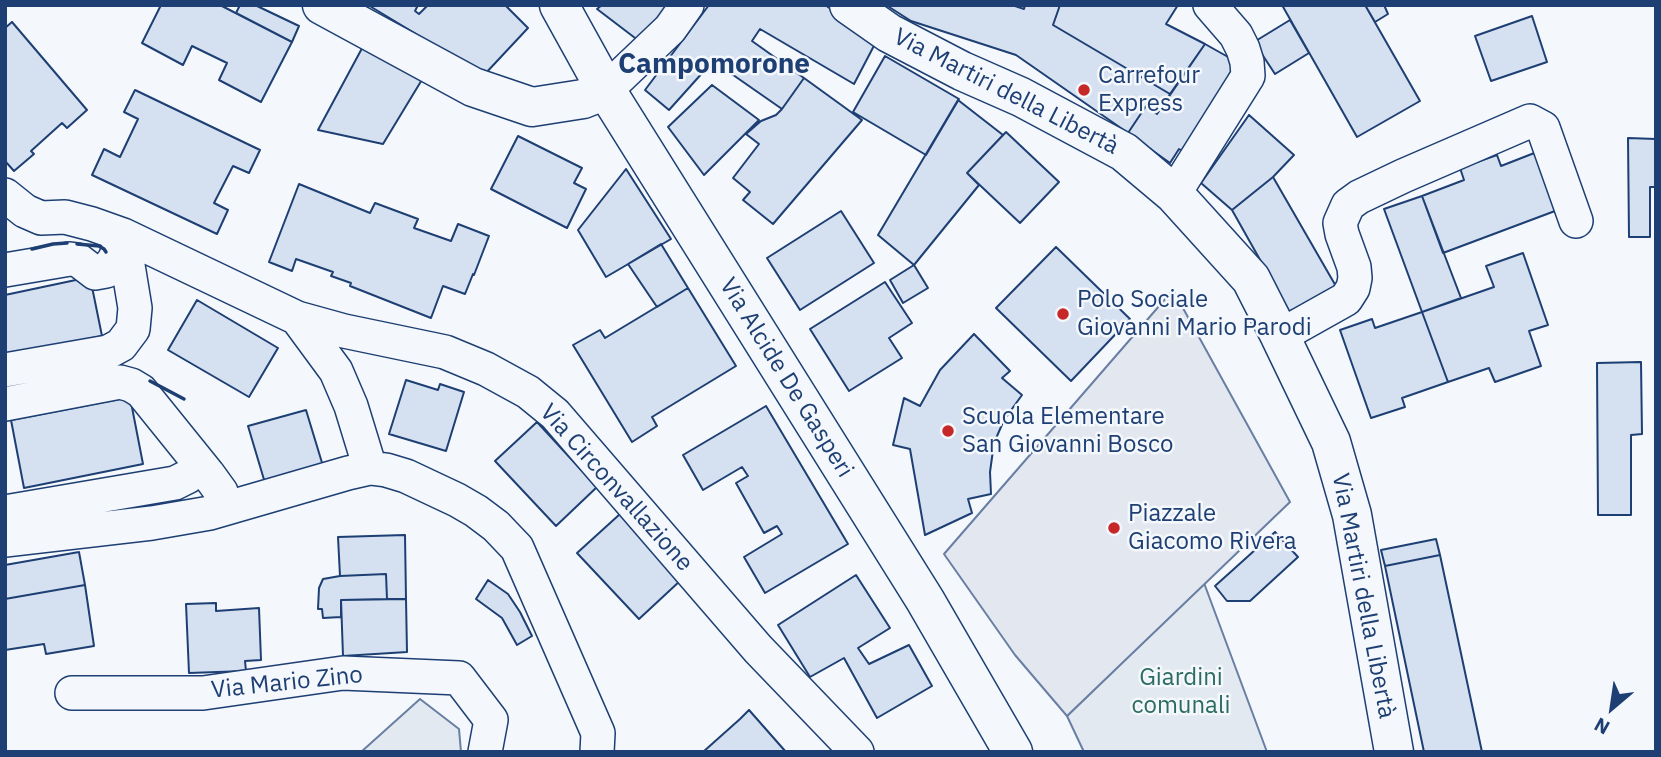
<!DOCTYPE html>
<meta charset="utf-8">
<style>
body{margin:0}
#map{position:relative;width:1661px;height:757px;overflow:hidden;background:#f4f7fb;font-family:"IBM Plex Sans",sans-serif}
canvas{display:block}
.frame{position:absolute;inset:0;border:7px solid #1d3f73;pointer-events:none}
.north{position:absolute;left:1577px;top:673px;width:70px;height:70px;-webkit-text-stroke:5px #f4f7fb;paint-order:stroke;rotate:209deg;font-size:19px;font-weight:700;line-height:28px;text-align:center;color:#1d3f73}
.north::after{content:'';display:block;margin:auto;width:24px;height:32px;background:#1d3f73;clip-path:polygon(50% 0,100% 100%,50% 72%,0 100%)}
</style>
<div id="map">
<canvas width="1661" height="757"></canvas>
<div class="frame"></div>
<div class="north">N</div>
</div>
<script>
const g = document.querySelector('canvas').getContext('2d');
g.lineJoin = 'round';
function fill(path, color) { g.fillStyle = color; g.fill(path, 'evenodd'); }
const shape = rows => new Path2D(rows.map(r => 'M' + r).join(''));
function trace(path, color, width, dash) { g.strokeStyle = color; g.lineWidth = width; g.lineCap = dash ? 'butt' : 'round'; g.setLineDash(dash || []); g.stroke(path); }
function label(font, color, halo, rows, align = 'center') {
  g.font = font + ' "IBM Plex Sans",sans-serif'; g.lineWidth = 5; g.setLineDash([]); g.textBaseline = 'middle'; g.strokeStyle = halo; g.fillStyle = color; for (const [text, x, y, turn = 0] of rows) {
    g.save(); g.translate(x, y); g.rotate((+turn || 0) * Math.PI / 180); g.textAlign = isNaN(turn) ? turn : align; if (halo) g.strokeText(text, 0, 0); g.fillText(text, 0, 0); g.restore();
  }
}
const green = shape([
 [1204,583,1267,752,1084,752,1067,716,1204,583],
 [420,699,459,729,461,752,361,752,420,699]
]);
fill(green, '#e3e9f0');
trace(green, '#687fa3', 2);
const parking = shape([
 [1173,290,1290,502,1067,716,1015,655,944,554,1173,290]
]);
fill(parking, '#e3e8f0');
trace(parking, '#687fa3', 2);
const building = shape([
 [161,5,220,5,292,42,261,102,219,80,227,63,192,46,183,65,142,43,161,5],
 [240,5,255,5,299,26,292,42,236,13,240,5],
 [368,5,418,5,415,11,419,14,428,5,505,5,528,28,484,75,368,5],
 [602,5,672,5,639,41,597,9,602,5],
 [709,5,825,5,877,40,854,84,760,29,752,41,804,78,782,109,713,61,669,110,645,90,709,5],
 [886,5,1012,5,1024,9,1025,5,1060,5,1053,25,1170,94,1157,114,1146,106,1128,133,1016,55,911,21,886,5],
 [1060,5,1178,5,1166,24,1205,44,1170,94,1053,25,1060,5],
 [1282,5,1365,5,1420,101,1357,137,1282,5],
 [1365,5,1384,5,1388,14,1375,22,1365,5],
 [1532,16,1547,62,1491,81,1475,36,1532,16],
 [1290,20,1309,53,1275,74,1254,42,1290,20],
 [12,22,87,110,67,128,62,123,31,151,34,154,14,171,5,161,5,28,12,22],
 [367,39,423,78,383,144,318,130,367,39],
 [1205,44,1237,62,1229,75,1234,78,1186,153,1179,149,1170,163,1128,133,1146,106,1157,114,1205,44],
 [885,56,959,99,926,155,853,112,885,56],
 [804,78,862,120,773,224,743,200,750,192,733,178,759,144,746,134,761,121,776,115,782,109,804,78],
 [712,85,759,120,704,175,668,127,712,85],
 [135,90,260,150,249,173,233,166,214,203,228,210,217,234,92,175,104,149,120,157,138,119,124,112,135,90],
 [958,100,1003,135,967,173,979,185,914,265,878,235,958,100],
 [1249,115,1294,155,1273,177,1232,210,1201,183,1249,115],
 [1006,132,1059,182,1020,223,967,173,1006,132],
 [518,136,582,168,574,183,586,189,567,228,491,189,518,136],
 [1628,138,1656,139,1656,187,1650,187,1650,237,1629,237,1628,138],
 [1542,150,1563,208,1443,253,1422,196,1464,180,1460,168,1497,155,1501,166,1542,150],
 [626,169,671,239,606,277,578,230,626,169],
 [1273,177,1337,288,1290,313,1232,210,1273,177],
 [299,184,370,213,375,203,418,219,414,228,451,241,458,224,489,236,474,275,473,274,465,294,443,286,431,318,350,286,351,283,331,276,333,272,296,259,292,271,269,262,299,184],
 [1422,196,1461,298,1422,312,1384,209,1422,196],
 [841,211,874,263,800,310,767,258,841,211],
 [661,244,688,288,657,307,628,264,661,244],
 [1056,247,1130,319,1071,381,996,308,1056,247],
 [1523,253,1548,325,1529,331,1541,366,1495,382,1489,368,1448,382,1422,312,1494,287,1486,266,1523,253],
 [914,265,928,288,903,303,890,280,914,265],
 [90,277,102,336,5,356,5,295,90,277],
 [885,282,912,323,889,338,902,358,849,391,810,329,885,282],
 [688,288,736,366,652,417,657,426,632,442,573,345,600,330,605,338,688,288],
 [197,300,278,348,249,397,168,350,197,300],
 [1422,312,1448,382,1402,398,1405,407,1371,418,1340,330,1372,319,1375,328,1422,312],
 [974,334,1010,371,1002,378,1022,395,1004,420,994,443,990,472,991,494,968,499,972,513,925,535,910,449,893,445,904,398,920,406,940,370,974,334],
 [1641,362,1642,434,1631,435,1631,515,1598,515,1597,363,1641,362],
 [406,380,438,390,440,384,464,392,446,451,389,434,406,380],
 [130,397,143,464,24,488,11,420,130,397],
 [766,406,848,544,765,593,744,557,782,534,777,526,764,533,736,483,748,476,742,467,703,490,683,455,766,406],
 [306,410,323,466,265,483,248,426,306,410],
 [537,422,597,487,556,526,495,461,537,422],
 [620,514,681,580,639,619,577,553,620,514],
 [1275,532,1298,557,1250,601,1227,601,1215,586,1275,532],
 [405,535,406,599,387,599,386,574,340,576,338,537,405,535],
 [1436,539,1440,555,1385,566,1381,550,1436,539],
 [79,552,85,585,5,599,5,565,79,552],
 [1440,555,1456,630,1482,752,1424,752,1385,566,1440,555],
 [386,574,387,599,341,600,341,617,323,618,322,609,318,609,319,588,323,579,340,576,386,574],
 [856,575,890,628,858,648,869,664,909,645,932,686,877,718,844,658,810,677,778,625,856,575],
 [488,580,508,594,520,612,532,636,517,645,502,618,476,599,488,580],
 [85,585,94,646,46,654,44,644,5,650,5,599,85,585],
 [406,599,407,652,343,656,341,600,406,599],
 [216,603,216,611,259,608,261,660,245,661,246,671,189,673,186,604,216,603],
 [749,710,786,752,703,752,740,719,749,710]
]);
fill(building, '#d5e0f0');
trace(building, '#1d3f73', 2);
const minor = shape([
 [606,90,670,29,687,5],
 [1174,194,1248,76,1247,62,1243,49,1236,35,1210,5],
 [5,195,25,211,41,218,65,217,92,224,123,235,297,318,344,331,445,352,486,369,528,392,555,414,758,649,857,752],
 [5,270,70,259,78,260,95,273,106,271,115,259,123,235],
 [297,318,336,371,351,406,370,468],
 [1280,336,1346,299,1353,288,1355,278,1354,267,1342,234,1340,223,1348,205,1359,197,1403,176,1530,121,1543,128,1576,221],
 [5,370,108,352,121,345,133,329,135,308,123,235],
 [5,404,120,382,131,385,141,391,208,474,221,492,227,508],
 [5,512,175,483,187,477,201,466],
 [5,540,152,523,210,513,348,473,370,468,386,470,406,476,457,500,476,511,496,526,517,548,598,733,597,752],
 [72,693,203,693,343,673,459,678,491,720,485,752]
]);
const tertiary = shape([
 [849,5,889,33,962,71,1021,97,1124,152,1174,194,1251,279,1280,336,1331,442,1352,515,1394,752]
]);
const secondary = shape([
 [322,5,473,87,532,107,583,99,606,90],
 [559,5,606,90,925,600,1013,752]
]);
trace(minor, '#1d3f73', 36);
trace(tertiary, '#1d3f73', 41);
trace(secondary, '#1d3f73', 41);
trace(minor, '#f4f7fb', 33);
trace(tertiary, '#f4f7fb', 38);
trace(secondary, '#f4f7fb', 38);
trace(shape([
 [77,244,99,246,104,249,106,252],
 [32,249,53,244,67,243],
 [150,381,184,399]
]), '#1d3f73', 3.5);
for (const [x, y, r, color] of [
 [1084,90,7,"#c62828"],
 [1063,314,7,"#c62828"],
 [948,431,7,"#c62828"],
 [1114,528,7,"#c62828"]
]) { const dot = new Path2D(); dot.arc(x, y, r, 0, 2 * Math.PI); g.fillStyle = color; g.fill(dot); trace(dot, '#f4f7fb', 2.5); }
label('24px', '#1d3f73', '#f4f7fb', [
 ["Carrefour",1098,76],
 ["Express",1098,104],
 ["Polo Sociale",1077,300],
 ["Giovanni Mario Parodi",1077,328],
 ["Scuola Elementare",962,417],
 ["San Giovanni Bosco",962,445],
 ["Piazzale",1128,514],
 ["Giacomo Rivera",1128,542]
], 'left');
label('24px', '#1d3f73', '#f4f7fb', [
 ["Via Martiri della Libertà",1006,92,27],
 ["Via Alcide De Gasperi",786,378,58],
 ["Via Circonvallazione",616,488,48],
 ["Via Martiri della Libertà",1363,596,79],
 ["Via Mario Zino",287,683,-6]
]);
label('24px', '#2c6c60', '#f4f7fb', [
 ["Giardini",1181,678],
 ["comunali",1181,706]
]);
label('bold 28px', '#1d3f73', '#f4f7fb', [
 ["Campomorone",714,65]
]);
</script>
